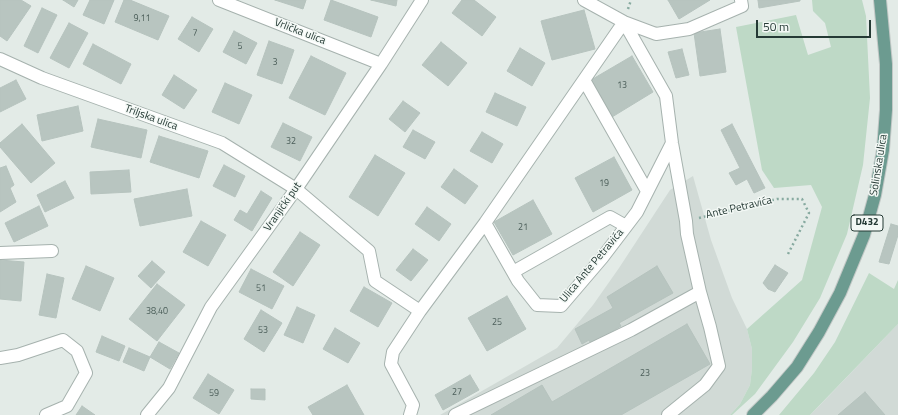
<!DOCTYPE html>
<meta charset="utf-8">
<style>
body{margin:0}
#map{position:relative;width:898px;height:415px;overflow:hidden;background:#e3ebe7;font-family:"Titillium Web",sans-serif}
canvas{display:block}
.scale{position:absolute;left:756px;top:20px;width:115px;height:18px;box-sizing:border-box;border:2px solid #253a35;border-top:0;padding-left:5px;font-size:12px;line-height:14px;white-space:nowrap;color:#253a35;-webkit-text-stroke:3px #f3f8f5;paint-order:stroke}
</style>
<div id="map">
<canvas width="898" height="415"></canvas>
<div class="scale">50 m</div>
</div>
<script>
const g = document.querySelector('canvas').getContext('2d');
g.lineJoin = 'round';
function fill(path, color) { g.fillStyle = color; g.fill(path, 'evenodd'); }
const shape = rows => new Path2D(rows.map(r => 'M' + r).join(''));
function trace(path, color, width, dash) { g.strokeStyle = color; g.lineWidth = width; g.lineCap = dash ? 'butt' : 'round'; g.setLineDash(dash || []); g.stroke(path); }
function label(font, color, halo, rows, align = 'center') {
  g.font = font + ' "Titillium Web",sans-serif'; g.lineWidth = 3; g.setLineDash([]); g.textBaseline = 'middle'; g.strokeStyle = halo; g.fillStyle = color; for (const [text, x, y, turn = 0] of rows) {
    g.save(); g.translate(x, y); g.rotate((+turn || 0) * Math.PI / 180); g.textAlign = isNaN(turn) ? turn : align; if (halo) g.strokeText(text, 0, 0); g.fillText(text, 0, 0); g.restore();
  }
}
fill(shape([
 [693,176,711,240,732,298,747,329,752,349,752,369,750,385,740,404,730,415,440,415,557,348,593,305,619,268,670,190],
 [898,324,898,415,810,415,821,404]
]), '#d1dad6');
fill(shape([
 [812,0,862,0,866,16,870,98,863,165,847,234,820,298,793,342,755,394,732,415,730,415,740,404,750,385,752,369,752,349,747,329,802,280,822,207,811,185,774,188,762,170,736,27,796,15,808,55,831,47,825,23,813,11],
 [869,273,894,289,898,280,898,324,810,415,779,415,814,373,835,342]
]), '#bed9c6');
const building = shape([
 [0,0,21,0,31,6,7,41,0,36,0,0],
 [63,0,78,0,74,7,63,0],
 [90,0,114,0,104,24,83,15,90,0],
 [124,0,130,0,169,16,158,40,115,22,124,0],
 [275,0,306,0,303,9,275,0],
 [331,0,378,17,371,37,324,20,331,0],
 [371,0,397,0,396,6,371,0],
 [462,0,474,0,496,17,482,36,452,13,462,0],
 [668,0,710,0,679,19,668,0],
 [758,0,800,0,800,1,759,8,758,0],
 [42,8,57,15,38,53,24,46,42,8],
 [584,10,595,49,552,60,541,21,584,10],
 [192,17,213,29,199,52,178,39,192,17],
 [69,23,88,33,69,68,50,58,69,23],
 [720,29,726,72,700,76,694,33,720,29],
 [234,31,257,43,246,64,223,52,234,31],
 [269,41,294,50,282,84,257,75,269,41],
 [441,42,467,63,448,86,422,65,441,42],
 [93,44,131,64,121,84,83,64,93,44],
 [520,48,545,63,532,86,507,71,520,48],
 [682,49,689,75,676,78,668,52,682,49],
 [311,56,346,73,325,115,289,98,311,56],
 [632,56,653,92,612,117,591,80,632,56],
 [174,75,197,90,184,109,162,95,174,75],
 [16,80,26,99,0,112,0,88,16,80],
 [225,83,252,95,239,124,212,112,225,83],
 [495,93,526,107,517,126,486,112,495,93],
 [403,101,420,113,405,132,389,119,403,101],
 [78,106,83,131,42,141,37,115,78,106],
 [98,119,147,130,141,158,91,147,98,119],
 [283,123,312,137,300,161,271,147,283,123],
 [22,124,55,163,31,183,0,147,0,143,22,124],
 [732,124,765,188,754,193,747,179,736,185,729,173,740,168,721,130,732,124],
 [413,130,435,142,425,159,403,147,413,130],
 [482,132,503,144,492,163,470,151,482,132],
 [159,136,208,151,199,178,150,162,159,136],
 [375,155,405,173,378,216,349,197,375,155],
 [614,157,632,190,593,212,575,178,614,157],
 [224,165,245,176,235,197,213,186,224,165],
 [6,166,14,185,10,188,16,202,0,212,0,168,6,166],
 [454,169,478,186,465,204,441,187,454,169],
 [129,170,131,192,91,194,90,172,129,170],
 [65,181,74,198,45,212,37,195,65,181],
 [187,189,192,216,140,226,134,199,187,189],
 [261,191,272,198,252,231,234,220,240,210,247,214,261,191],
 [533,200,552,234,513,255,494,222,533,200],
 [39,206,48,226,14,242,5,223,39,206],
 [427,207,451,224,439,241,415,224,427,207],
 [201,221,226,235,208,266,183,252,201,221],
 [891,224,898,226,898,235,889,264,879,262,891,224],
 [300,232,320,245,293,286,273,272,300,232],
 [413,249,428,260,411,281,396,270,413,249],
 [0,260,24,262,21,301,0,299,0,260],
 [152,261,165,272,151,288,138,276,152,261],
 [775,265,788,273,775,292,768,289,763,283,775,265],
 [86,266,114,278,100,311,72,299,86,266],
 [657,266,673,293,619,323,621,326,591,344,589,340,582,344,575,329,613,308,607,297,657,266],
 [251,269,284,286,272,309,239,292,251,269],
 [47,274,64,278,56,318,39,315,47,274],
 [157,284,185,305,157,341,129,319,157,284],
 [364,287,392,303,378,327,350,311,364,287],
 [507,296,526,329,487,351,468,318,507,296],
 [297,307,315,315,303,343,284,335,297,307],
 [261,310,282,323,264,352,244,339,261,310],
 [687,324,710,364,621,415,491,415,542,385,552,402,687,324],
 [335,328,360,343,348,363,323,349,335,328],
 [102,336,125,346,119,361,96,352,102,336],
 [159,342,179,353,170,369,150,357,159,342],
 [129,348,150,357,144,371,123,362,129,348],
 [208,374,234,390,219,414,193,398,208,374],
 [470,375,479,390,443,410,435,395,470,375],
 [347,385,364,415,313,415,308,407,347,385],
 [251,389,265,389,265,400,251,399,251,389],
 [865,392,885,415,838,415,865,392],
 [82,406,95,415,76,415,82,406]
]);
fill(building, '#b8c5c0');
trace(building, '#b6c3be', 1);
const minor = shape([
 [219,0,381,64],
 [584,0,624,22,656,34,689,29,742,6,741,0],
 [0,59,42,78,222,143,296,189,369,251,375,281,420,311],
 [584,80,647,191],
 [485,223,518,281,537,305,561,306,602,258,637,212,672,143],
 [0,253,52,251],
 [513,272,610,217,626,226],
 [0,358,18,355,63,340,77,351,86,373,67,406,46,415],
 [147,415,169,388,211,307,296,189,381,64,422,0],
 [410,415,413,405,391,364,393,352,420,311,485,223,624,22,666,96,672,143,686,221,687,234,700,292],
 [455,415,631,330,700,292,710,327,719,366,705,385,668,415]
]);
const major = shape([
 [753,415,772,396,797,367,819,332,840,293,864,235,875,195,883,150,886,110,886,64,880,0]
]);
trace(minor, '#a6b2ae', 14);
trace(major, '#c2c8c6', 14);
trace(shape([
 [628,9,631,0],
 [699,218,777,199,802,199,809,213,788,254]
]), '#87aaa0', 2.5, [2, 3]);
trace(minor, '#fff', 12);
trace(major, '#6c9b90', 12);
label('9px', '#4a5d58', null, [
 ["9,11",142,19],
 ["7",195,34],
 ["5",240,47],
 ["3",275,63],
 ["13",622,86],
 ["32",291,142],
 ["19",604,184],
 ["21",523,228],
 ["51",261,289],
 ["38,40",157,312],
 ["25",497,323],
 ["53",263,331],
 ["23",645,374],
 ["27",457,393],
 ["59",214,394]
]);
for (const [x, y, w] of [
 [867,223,32]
]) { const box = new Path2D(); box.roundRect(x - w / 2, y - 8, w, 16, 3); g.fillStyle = '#f3f8f5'; g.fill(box); trace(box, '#253a35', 1); }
label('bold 10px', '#253a35', null, [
 ["D432",867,223]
]);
label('11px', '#253a35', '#f3f8f5', [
 ["Vrlička ulica",300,32,21],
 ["Triljska ulica",151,118,20],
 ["Solinska ulica",879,165,-81],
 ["Vranjički put",283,207,-55],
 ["Ante Petravića",739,208,-13],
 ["Ulica Ante Petravića",592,266,-50]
]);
</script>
